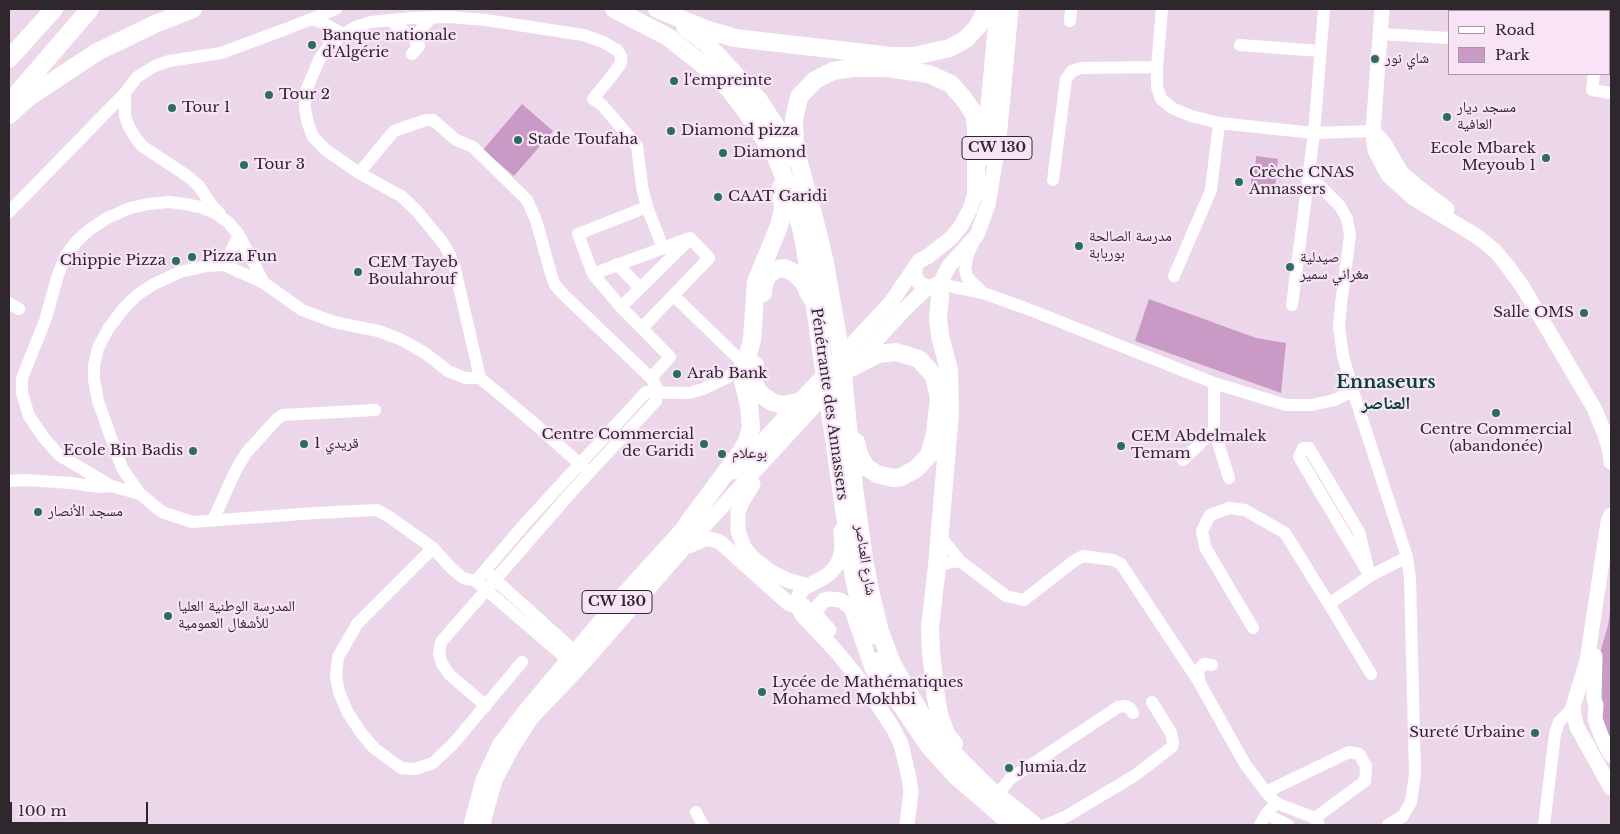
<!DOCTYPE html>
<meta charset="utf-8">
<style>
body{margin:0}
#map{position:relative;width:1620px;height:834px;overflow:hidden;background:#ecd7ea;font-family:"Libre Baskerville",serif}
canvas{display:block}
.frame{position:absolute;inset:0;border:10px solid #2f272e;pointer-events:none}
.legend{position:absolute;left:1448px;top:10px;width:162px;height:65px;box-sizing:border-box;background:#f9e4f7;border:1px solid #a898a7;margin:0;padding:6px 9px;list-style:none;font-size:15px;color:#2f272e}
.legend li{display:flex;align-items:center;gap:10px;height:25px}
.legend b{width:25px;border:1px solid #a898a7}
.scale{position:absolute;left:10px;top:802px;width:138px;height:22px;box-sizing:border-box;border:2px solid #2f272e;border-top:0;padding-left:6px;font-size:15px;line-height:18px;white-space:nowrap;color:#2f272e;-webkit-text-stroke:4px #f9e4f7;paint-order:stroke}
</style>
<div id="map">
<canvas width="1620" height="834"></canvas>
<div class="frame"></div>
<ul class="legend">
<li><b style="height:6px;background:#fff"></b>Road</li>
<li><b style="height:14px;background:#ca9ac7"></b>Park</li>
</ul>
<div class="scale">100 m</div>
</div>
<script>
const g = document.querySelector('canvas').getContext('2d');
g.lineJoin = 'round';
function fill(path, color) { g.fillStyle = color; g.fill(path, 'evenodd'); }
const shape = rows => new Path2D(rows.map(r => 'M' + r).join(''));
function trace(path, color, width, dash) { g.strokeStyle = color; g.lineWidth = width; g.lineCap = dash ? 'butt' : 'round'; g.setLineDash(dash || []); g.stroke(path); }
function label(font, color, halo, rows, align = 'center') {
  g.font = font + ' "Libre Baskerville","Noto Naskh Arabic",serif'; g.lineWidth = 4.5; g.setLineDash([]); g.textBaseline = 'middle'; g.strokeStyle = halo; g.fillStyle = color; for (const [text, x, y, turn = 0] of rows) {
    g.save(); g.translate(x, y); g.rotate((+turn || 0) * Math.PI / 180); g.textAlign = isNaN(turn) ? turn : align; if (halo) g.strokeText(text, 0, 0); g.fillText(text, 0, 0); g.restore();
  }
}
fill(shape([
 [522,104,553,131,514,176,483,150],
 [1256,156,1278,159,1274,195,1250,193,1252,170,1255,170],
 [1149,299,1256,338,1286,343,1281,393,1135,341],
 [1611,605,1611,749,1599,724,1597,664,1608,625]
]), '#ca9ac7');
trace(shape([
 [1162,9,1157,67,1157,87,1161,99,1172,108,1191,116,1219,123,1314,133,1373,131],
 [1480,11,1480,9],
 [1600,11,1600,9],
 [312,19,323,23,343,34],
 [390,20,413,38],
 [1070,21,1071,9],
 [1380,34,1449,38],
 [1240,45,1320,51],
 [412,54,419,46,413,38,431,18],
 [1594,74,1592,90,1611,93],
 [1309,168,1317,183,1340,206,1347,219,1350,235,1341,304,1339,327,1343,356,1353,391,1407,557,1410,578,1415,774,1411,802,1403,816,1388,825],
 [359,173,394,131,426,120,433,120,456,140,473,147,527,200,536,220,551,274,555,285,563,294,651,378,657,388,656,401,574,489,441,642,439,654,442,664,450,675,486,706],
 [1053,180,1066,79,1072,71,1081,68,1157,67],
 [647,207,578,234,593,274,621,307,670,357,651,378],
 [9,212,125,93],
 [220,214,213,207,198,185,186,175,142,146,135,137,129,127,125,116,125,93,137,77,155,66,169,61,221,53,286,29,336,9],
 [974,241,968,254,965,269,967,277,983,293],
 [617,264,640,288],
 [224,265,239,235],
 [593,274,690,238,709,258,642,328],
 [1174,276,1211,190,1219,123],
 [939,284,983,293,1028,309,1214,383,1286,405,1312,405,1334,400,1353,391],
 [674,296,743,363],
 [9,303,19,309],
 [1292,305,1314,133,1324,9],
 [621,307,687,242],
 [480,378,455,269,450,255,443,243,417,211,401,196,359,173,326,150,313,137,308,124,305,108,305,93,319,60,328,47,341,36,355,27,371,22,411,18,449,17,486,20,583,35,603,42,617,50,621,56,621,63,614,73,593,99,602,105,637,146,642,186,647,207,663,248],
 [1214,383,1214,430,1229,478],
 [1303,448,1309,448,1359,532,1370,576,1299,457,1303,448],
 [1183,460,1214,430],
 [9,481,26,480,71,483,99,487,111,486],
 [140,494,111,486,59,455,44,438,29,416,22,393,22,378,45,321,58,275,66,255,77,241,89,230,107,218,130,208,148,204,169,202,185,204,200,207,215,213,228,222,239,235,264,283],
 [213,520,236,470,246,453,277,419,283,415,375,410],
 [433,548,357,624,338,657,336,676,339,692,348,713,362,734,374,748,401,768,415,769,433,763,453,744,522,662],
 [960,561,1006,596,1024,600,1074,561,1083,556,1113,560,1121,564,1199,682,1245,764,1266,792,1349,752,1359,754,1366,766,1365,781,1315,818,1319,825],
 [937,566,951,562,960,561,939,535],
 [490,575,581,657],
 [476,581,529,519,646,392,689,393,703,389,728,377,737,370,745,360],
 [1253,628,1205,547,1202,531,1210,515,1229,508,1245,510,1285,533,1329,604],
 [575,666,476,581,463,578,451,568,433,548,388,516,377,510,315,513,192,522,162,512,140,494,122,468,98,401,94,380,94,365,98,348,108,329,124,308,137,295,154,284,180,272,207,266,224,265,264,283,302,310,334,322,378,331,400,339,425,353,448,371,465,378,480,378,528,418,589,472],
 [1371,674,1329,604,1370,576,1407,557],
 [1199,682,1198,670,1204,664,1212,665],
 [1266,792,1276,803,1315,818],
 [997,795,1010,779,1118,707,1124,706,1130,708,1133,713],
 [696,812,703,825],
 [1266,814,1288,825],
 [1046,825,1067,816,1134,776,1172,747,1173,742,1171,733,1152,702],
 [1260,825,1266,814,1276,803],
 [1544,825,1555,734,1559,722,1573,707]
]), '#fff', 12);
trace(shape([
 [1382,9,1373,131,1375,150,1388,175,1412,197,1478,237,1495,251,1506,264,1522,286,1594,408,1605,434,1610,452,1611,462],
 [1373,131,1384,143,1401,172,1418,187,1447,209],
 [983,159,997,9],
 [915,268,915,277,920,284,928,287,933,287,940,283,949,266,977,235,988,205,999,139,1011,9],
 [855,363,907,307,928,287],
 [734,472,892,301,919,261,927,257,951,238,961,226,970,209,978,184],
 [753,484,742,502,738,512,738,531,744,547,751,556,771,572,787,580,807,586],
 [1611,515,1608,522,1587,661,1573,707,1574,715,1577,727,1611,788],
 [841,531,842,548,840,558,836,566,829,574,821,579,802,589,798,598,798,607,802,615,836,651,868,690,893,728,901,744,909,778,911,792,907,825],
 [689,546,705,539,711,539,720,542,788,603,798,607,804,606],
 [829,630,817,617,817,608,824,600,828,599,840,600,849,606,852,610,872,668,888,697],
 [1595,656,1594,699,1596,705,1595,719,1602,738,1611,755],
 [471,825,483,780,500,744,525,711,618,600,695,515],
 [483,825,485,815,495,780,512,748,532,717,578,669,683,549,832,387]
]), '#fff', 15);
trace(shape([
 [614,9,668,37,707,68,729,89,746,111,776,157,787,185,802,231,815,307,854,578,861,610,870,636],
 [657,9,708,30,735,38,891,56,914,56,950,48,966,39,978,26,987,9],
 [685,27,706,43,758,99,780,133,792,158],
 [9,59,54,9],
 [9,103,90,9],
 [9,115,29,97,97,52,155,24,193,9],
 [976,194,976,128,974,114,964,99,951,84,929,74,887,68,852,68,833,71,815,80,799,97,794,120,795,148,816,225,825,263,841,355,854,488,864,558,869,586,880,632,892,663,905,687,927,724,939,739,989,789,1034,825],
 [938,285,940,297,938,318,940,336,949,370,950,412,937,566,930,627,931,652,936,698,940,718,947,736,954,744],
 [763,293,763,288,767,277,774,270,784,268,793,272,803,281,810,296],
 [755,365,753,370,755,385,760,394,772,402,782,405,799,402],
 [851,368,878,354,896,352,919,359,934,376,939,398,935,434,929,455,916,469,901,477,893,478,877,474,866,467,859,455,856,442],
 [688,523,741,452,747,441,751,428,749,405,743,381,743,372,752,340,756,282,779,226,783,210,781,187],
 [879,661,895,696,929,746,956,776,1013,825]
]), '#fff', 18);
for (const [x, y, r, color] of [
 [312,45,5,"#2b6e5f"],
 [1375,59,5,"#2b6e5f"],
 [674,81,5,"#2b6e5f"],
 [269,95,5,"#2b6e5f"],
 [172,108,5,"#2b6e5f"],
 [1447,117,5,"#2b6e5f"],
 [671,131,5,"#2b6e5f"],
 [518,140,5,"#2b6e5f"],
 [723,153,5,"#2b6e5f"],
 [1546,158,5,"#2b6e5f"],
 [244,165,5,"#2b6e5f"],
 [1239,182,5,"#2b6e5f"],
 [718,197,5,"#2b6e5f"],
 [1079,246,5,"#2b6e5f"],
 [192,257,5,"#2b6e5f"],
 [176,261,5,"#2b6e5f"],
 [1290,267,5,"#2b6e5f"],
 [358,272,5,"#2b6e5f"],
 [1584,313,5,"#2b6e5f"],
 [677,374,5,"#2b6e5f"],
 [1496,413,5,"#2b6e5f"],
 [304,444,5,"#2b6e5f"],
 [704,444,5,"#2b6e5f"],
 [1121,446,5,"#2b6e5f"],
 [193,451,5,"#2b6e5f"],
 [722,454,5,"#2b6e5f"],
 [38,512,5,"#2b6e5f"],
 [168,616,5,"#2b6e5f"],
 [762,692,5,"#2b6e5f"],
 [1535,733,5,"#2b6e5f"],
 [1009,768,5,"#2b6e5f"]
]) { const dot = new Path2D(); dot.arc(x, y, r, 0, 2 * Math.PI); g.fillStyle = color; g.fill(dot); trace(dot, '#f9e4f7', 2); }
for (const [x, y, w] of [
 [997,148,70],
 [617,602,70]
]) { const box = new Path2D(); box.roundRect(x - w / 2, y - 11.5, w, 23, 4); g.fillStyle = '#f9e4f7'; g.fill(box); trace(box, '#2f272e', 1); }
label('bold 14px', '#2f272e', null, [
 ["CW 130",997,148],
 ["CW 130",617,602]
]);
label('15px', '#2f272e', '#f9e4f7', [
 ["Banque nationale",322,36],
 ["d'Algérie",322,53],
 ["شاي نور",1385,59],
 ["l'empreinte",684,81],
 ["Tour 2",279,95],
 ["Tour 1",182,108],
 ["مسجد ديار",1457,108],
 ["العافية",1457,125],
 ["Diamond pizza",681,131],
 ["Stade Toufaha",528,140],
 ["Ecole Mbarek",1536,149,"right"],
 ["Meyoub 1",1536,166,"right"],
 ["Diamond",733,153],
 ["Tour 3",254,165],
 ["Crèche CNAS",1249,173],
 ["Annassers",1249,190],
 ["CAAT Garidi",728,197],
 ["مدرسة الصالحة",1089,237],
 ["بوربابة",1089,254],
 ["Pizza Fun",202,257],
 ["صيدلية",1300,258],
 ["مغراني سمير",1300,275],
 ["Chippie Pizza",166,261,"right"],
 ["CEM Tayeb",368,263],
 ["Boulahrouf",368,280],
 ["Salle OMS",1574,313,"right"],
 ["Arab Bank",687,374],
 ["Centre Commercial",1496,430,"center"],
 ["(abandonée)",1496,447,"center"],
 ["Centre Commercial",694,435,"right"],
 ["de Garidi",694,452,"right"],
 ["CEM Abdelmalek",1131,437],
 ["Temam",1131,454],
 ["قريدي 1",314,444],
 ["Ecole Bin Badis",183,451,"right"],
 ["بوعلام",732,454],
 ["مسجد الأنصار",48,512],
 ["المدرسة الوطنية العليا",178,607],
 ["للأشغال العمومية",178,624],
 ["Lycée de Mathématiques",772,683],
 ["Mohamed Mokhbi",772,700],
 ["Sureté Urbaine",1525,733,"right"],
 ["Jumia.dz",1019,768]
], 'left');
label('15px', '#2f272e', '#f9e4f7', [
 ["Pénétrante des Annassers",829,404,82],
 ["شارع العناصر",865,560,81]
]);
label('bold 18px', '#084237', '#f9e4f7', [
 ["Ennaseurs",1386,383],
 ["العناصر",1386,404]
]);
</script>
